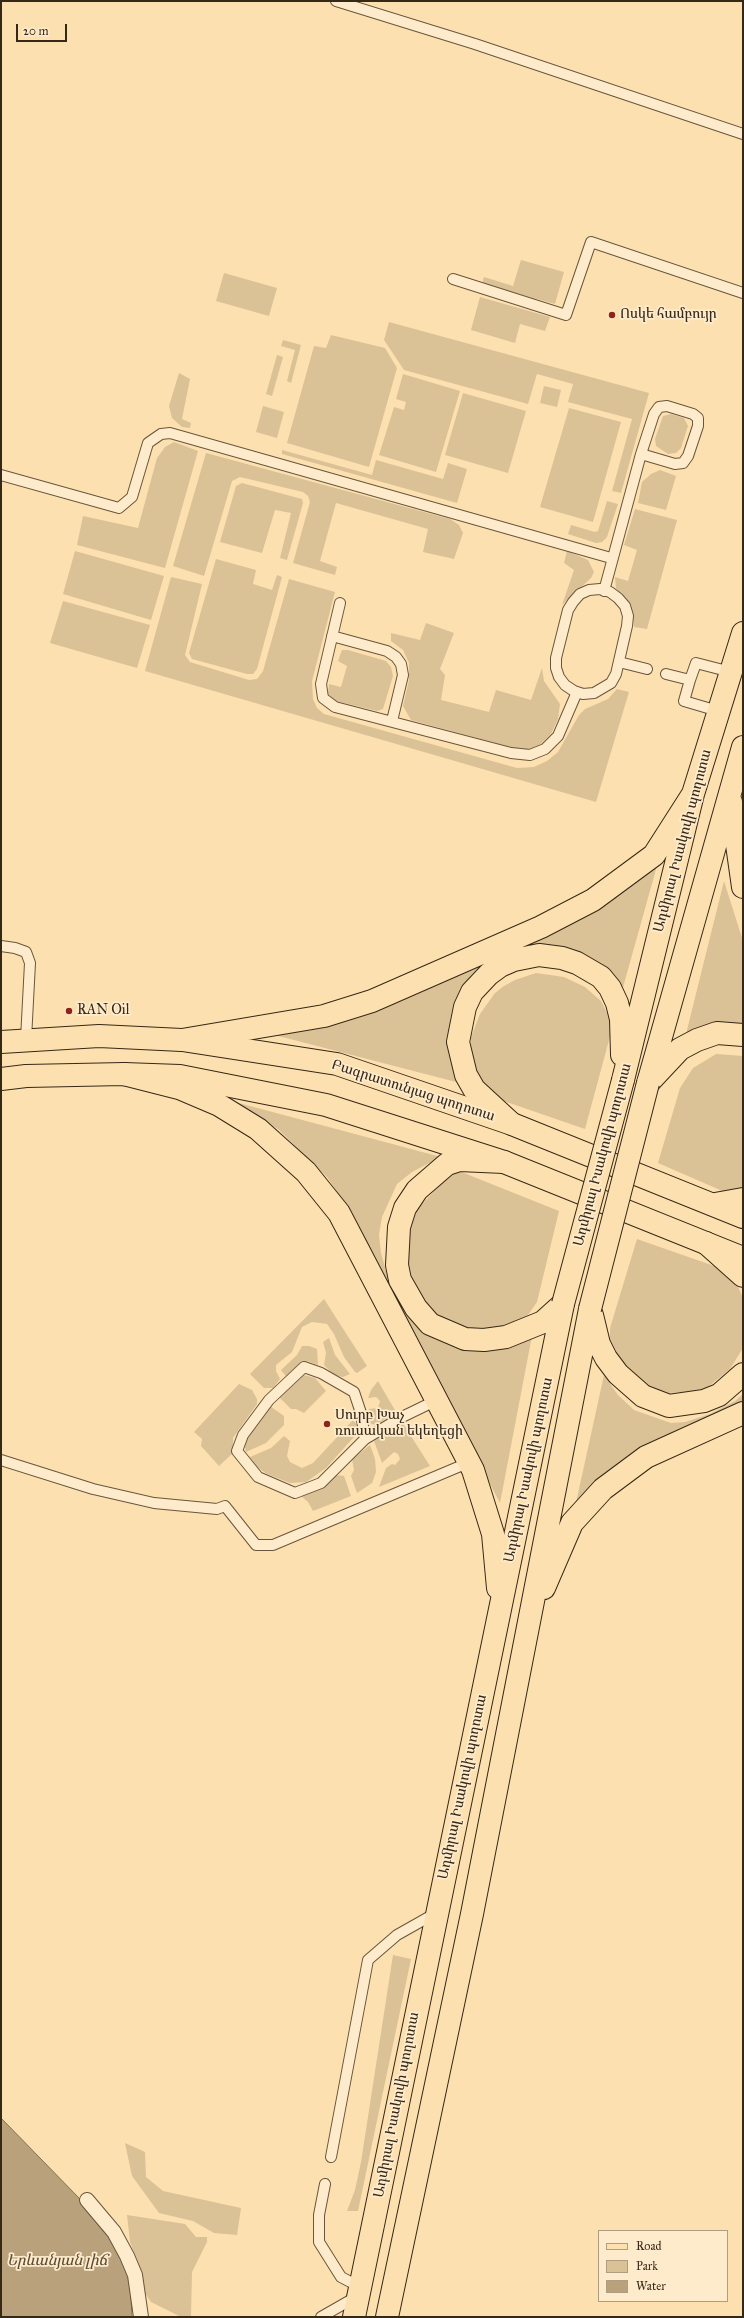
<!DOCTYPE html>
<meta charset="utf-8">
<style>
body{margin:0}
#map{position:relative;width:744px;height:2318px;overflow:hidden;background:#fde0b0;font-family:"IM FELL Great Primer",serif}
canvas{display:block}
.frame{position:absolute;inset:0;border:2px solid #362816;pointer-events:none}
.legend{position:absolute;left:598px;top:2230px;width:130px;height:72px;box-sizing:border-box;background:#feebcc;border:1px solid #ae9d83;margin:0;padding:5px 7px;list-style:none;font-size:12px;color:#362816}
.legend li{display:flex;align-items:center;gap:8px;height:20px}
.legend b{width:20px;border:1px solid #ae9d83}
.scale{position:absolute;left:16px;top:24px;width:51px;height:18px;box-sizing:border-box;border:2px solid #362816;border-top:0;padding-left:5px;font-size:12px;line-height:14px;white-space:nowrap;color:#362816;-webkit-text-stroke:3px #feebcc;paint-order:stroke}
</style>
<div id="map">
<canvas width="744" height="2318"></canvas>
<div class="frame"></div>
<ul class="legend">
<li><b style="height:5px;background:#fde0b0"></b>Road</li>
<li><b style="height:11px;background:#dbc196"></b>Park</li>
<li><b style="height:11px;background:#b9a17c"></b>Water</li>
</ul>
<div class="scale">20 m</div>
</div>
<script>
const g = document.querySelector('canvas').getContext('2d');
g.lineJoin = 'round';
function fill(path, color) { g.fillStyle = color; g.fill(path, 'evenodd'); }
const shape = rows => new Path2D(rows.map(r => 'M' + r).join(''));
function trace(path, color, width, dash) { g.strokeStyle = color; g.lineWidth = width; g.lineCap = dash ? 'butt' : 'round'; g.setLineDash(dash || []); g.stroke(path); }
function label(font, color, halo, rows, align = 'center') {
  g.font = font + ' "IM FELL Great Primer","Noto Serif Armenian",serif'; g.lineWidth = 3.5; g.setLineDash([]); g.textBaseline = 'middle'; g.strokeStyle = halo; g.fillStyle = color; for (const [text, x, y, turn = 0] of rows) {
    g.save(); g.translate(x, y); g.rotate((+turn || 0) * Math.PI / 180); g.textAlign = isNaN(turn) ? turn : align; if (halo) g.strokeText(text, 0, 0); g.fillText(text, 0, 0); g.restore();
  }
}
fill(shape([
 [521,260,564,272,555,304,482,284,484,277,513,286],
 [224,273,277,288,269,316,216,301],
 [480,297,550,317,545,331,520,324,515,343,471,330],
 [389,322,649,393,621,493,612,491,632,419,568,402,573,384,537,374,528,404,404,370,384,340],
 [331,335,385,348,397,368,369,467,287,443,314,346,326,348],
 [283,340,301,345,291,383,287,381,295,350,281,346],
 [277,355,283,357,272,396,266,394],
 [179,373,190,379,182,419,191,423,190,428,182,427,172,418,169,406],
 [403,374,460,391,436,472,379,455,394,407,404,410,406,402,396,399],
 [544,386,561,390,557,407,540,403],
 [463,393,526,411,508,473,445,455],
 [263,406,284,412,277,438,256,432],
 [569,408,621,422,593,522,540,507],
 [671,414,684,418,688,426,681,448,676,453,668,454,656,446,655,439,663,416],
 [174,442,198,451,165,568,77,545,83,516,138,528,157,458,165,447],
 [282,450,372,475,376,460,443,479,448,463,467,469,457,503,282,454],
 [206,453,450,519,459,525,463,533,454,559,423,552,428,529,336,503,320,561,337,567,335,575,293,563,310,502,308,496,303,492,240,477,232,481,204,576,173,566],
 [660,470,676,476,666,510,638,503,642,482,651,474],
 [242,483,302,499,303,503,287,560,280,558,291,513,275,510,262,553,220,542,236,486],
 [607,501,618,504,607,537,602,542,596,543,568,534,571,525,595,532,598,531],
 [635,509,677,520,647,629,634,627,632,613,616,588,615,577,628,581,637,550,624,545],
 [75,551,164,576,151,620,63,594],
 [567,551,588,560,594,572,591,578,562,605,574,570,564,563],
 [216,559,256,570,253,584,272,590,277,575,282,577,257,669,253,674,247,674,192,659,189,653],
 [171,577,202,584,185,655,190,662,249,680,257,679,263,671,289,579,335,592,312,681,313,699,317,708,324,714,517,768,534,767,547,761,558,752,579,715,585,709,608,699,617,689,629,692,596,802,145,671],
 [63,601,150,625,137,668,50,643],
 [426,623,454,633,440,669,445,675,441,700,489,712,496,690,531,700,542,668,544,681,560,704,558,719,551,734,541,744,530,750,521,750,411,720,403,706,409,680,409,663,403,650,391,641,391,633,420,640],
 [342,650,348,650,386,661,391,667,393,676,383,709,377,711,336,701,328,694,329,684,341,687,347,666,338,661],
 [660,855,622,991,544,947,455,1006,448,1036,460,1083,259,1031,356,1015],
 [724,881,743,941,743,1027,685,1038],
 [536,973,564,977,585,987,601,1001,607,1013,612,1029,585,1129,495,1098,476,1079,471,1060,471,1037,480,1014,495,993,504,986,515,980],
 [716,1054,743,1056,743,1191,727,1193,658,1163,680,1088,693,1068],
 [235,1102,441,1157,412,1172,397,1184,382,1217,379,1235,381,1253,386,1271,398,1296,423,1329,435,1338,449,1345,463,1349,494,1350,532,1336,500,1503,340,1196,327,1177,279,1130],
 [459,1171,559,1211,537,1302,528,1315,499,1328,483,1330,468,1328,439,1316,427,1306,410,1280,405,1249,413,1218,421,1205,445,1180],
 [637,1239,717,1267,731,1277,739,1289,743,1298,743,1348,730,1369,708,1387,695,1392,666,1393,652,1389,619,1364,610,1342,610,1328],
 [324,1299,367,1366,357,1373,355,1372,344,1357,334,1334,327,1324,312,1322,302,1327,292,1352,276,1365,276,1371,280,1379,273,1388,264,1388,250,1374],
 [329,1338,335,1355,350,1374,343,1377,334,1375,324,1365,326,1353,323,1342],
 [302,1346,309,1346,317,1349,318,1365,307,1361,288,1379,281,1370,297,1355],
 [304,1375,315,1378,326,1391,304,1413,296,1409,291,1409,279,1397,299,1376],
 [604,1375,618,1395,634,1410,671,1423,685,1422,710,1414,735,1401,743,1394,743,1403,675,1432,572,1521],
 [378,1381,396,1412,376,1425,368,1423,367,1416,369,1409,378,1408,380,1401,376,1397,368,1398,371,1390],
 [239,1384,252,1390,257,1399,257,1404,233,1438,233,1453,219,1466,201,1446,202,1439,194,1432],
 [270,1406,284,1416,284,1425,266,1443,246,1452,244,1442],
 [353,1420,357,1425,358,1431,353,1438,326,1468,306,1482,290,1483,267,1474,257,1467,250,1457,271,1448,284,1436,290,1441,287,1456,290,1462,302,1468,313,1463],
 [402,1422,430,1466,379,1487,386,1468,392,1464,395,1465,400,1459,398,1454,394,1452,382,1463,374,1441],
 [370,1445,375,1459,376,1472,372,1483,357,1493,351,1476,354,1470,352,1459],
 [336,1475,344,1476,351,1496,313,1511,308,1502,300,1495,327,1485],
 [393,1955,411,1959,358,2211,347,2211,355,2190,361,2162],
 [125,2143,145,2152,146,2177,163,2191,241,2208,237,2235,214,2233,193,2221,159,2213,132,2176],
 [127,2215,185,2224,196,2237,207,2237,207,2242,192,2272,191,2317,181,2317,151,2302,140,2286,137,2260,130,2242]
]), '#dbc196');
const water = shape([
 [1,2118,79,2198,108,2235,119,2254,130,2280,132,2317,1,2317,1,2118]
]);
fill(water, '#b9a17c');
trace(water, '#857153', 1);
const service = shape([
 [336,1,475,44,743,134],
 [453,279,566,315,591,242,743,293],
 [1,475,119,508,132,497,148,443,161,434,170,433,611,558],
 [600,589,610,592,618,598,625,606,628,616,627,626,616,674,611,683,594,693,583,694,574,691,565,685,559,677,556,668,556,658,568,610,573,602,580,594,589,590,600,589],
 [604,591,641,454,654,414,659,407,667,406,693,414,698,418,698,426,688,456,683,463,675,464,641,454],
 [340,603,321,684,323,698,335,707,511,753,530,755,545,749,558,736,577,692],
 [332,636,387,651,396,657,401,664,403,675,392,721],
 [619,662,647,669],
 [666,674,690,680],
 [718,711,684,701,690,680,696,663,731,672],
 [1,946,15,948,26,952,30,963,26,1039],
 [365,1439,361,1413,354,1392,321,1373,304,1367,269,1400,243,1435,237,1451,258,1477,295,1493,321,1483,365,1439,402,1417,437,1400],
 [1,1460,93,1489,154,1503,217,1509,225,1506,256,1545,273,1545,470,1462],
 [331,2157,368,1960,397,1935,436,1913],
 [325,2184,319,2215,319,2242,341,2277,360,2287],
 [321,2317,356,2297]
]);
const pedestrian = shape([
 [87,2200,114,2232,127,2256,135,2275,141,2317]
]);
const primary = shape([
 [1,1042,99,1036,182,1040,337,1064,512,1124,743,1217],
 [1,1079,26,1076,124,1074,180,1076,326,1105,504,1162,743,1258]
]);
const trunk = shape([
 [731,802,743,887],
 [182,1040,324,1016,372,1001,541,927,593,900,654,855,693,794],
 [124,1074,179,1088,219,1105,258,1129,306,1172,339,1213,473,1470,493,1534,498,1588],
 [623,1080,693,794,743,633],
 [650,1081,680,1049,697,1040,717,1033,743,1035],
 [648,1083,743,747],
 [512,1124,474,1089,466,1075,458,1042,465,1007,472,992,489,974,500,966,514,960,539,955,562,958,577,963,601,977,610,988,617,1003,621,1019,622,1055],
 [504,1162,459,1160,447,1164,417,1190,405,1208,399,1227,397,1265,400,1280,416,1308,430,1324,465,1339,484,1340,506,1337,543,1322,563,1304],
 [715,1204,743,1199],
 [706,1243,743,1276],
 [592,1315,599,1344,606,1358,618,1374,643,1396,669,1406,704,1401,719,1395,743,1374],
 [544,1588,572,1523,603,1489,646,1457,743,1413],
 [354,2317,563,1304],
 [387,2317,472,1914,590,1309]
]);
trace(service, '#68563c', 12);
trace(pedestrian, '#68563c', 16);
trace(primary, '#362816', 24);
trace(trunk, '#362816', 24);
trace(service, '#feebcc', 10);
trace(pedestrian, '#feebcc', 14);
trace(primary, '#fde0b0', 22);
trace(trunk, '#fde0b0', 22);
const trunkBridge = shape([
 [563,1304,623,1080],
 [590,1309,648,1083]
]);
trace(trunkBridge, '#362816', 24, []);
trace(trunkBridge, '#fde0b0', 22);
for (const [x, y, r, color] of [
 [612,315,4,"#8f2418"],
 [69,1011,4,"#8f2418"],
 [327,1424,4,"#8f2418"]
]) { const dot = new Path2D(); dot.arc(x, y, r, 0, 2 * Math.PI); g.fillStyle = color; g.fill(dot); trace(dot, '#feebcc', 1.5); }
label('14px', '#362816', '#feebcc', [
 ["Ոսկե համբույր",620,315],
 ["RAN Oil",77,1011],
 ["Սուրբ Խաչ",335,1416],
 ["ռուսական եկեղեցի",335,1432]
], 'left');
label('14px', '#362816', '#feebcc', [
 ["Ադմիրալ Իսակովի պողոտա",683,841,-75],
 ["Բագրատունյաց պողոտա",413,1091,18],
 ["Ադմիրալ Իսակովի պողոտա",603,1155,-75],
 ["Ադմիրալ Իսակովի պողոտա",529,1470,-78],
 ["Ադմիրալ Իսակովի պողոտա",463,1787,-78],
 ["Ադմիրալ Իսակովի պողոտա",397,2105,-79]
]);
label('italic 15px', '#5d4c35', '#feebcc', [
 ["Երևանյան լիճ",57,2261]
]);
</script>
